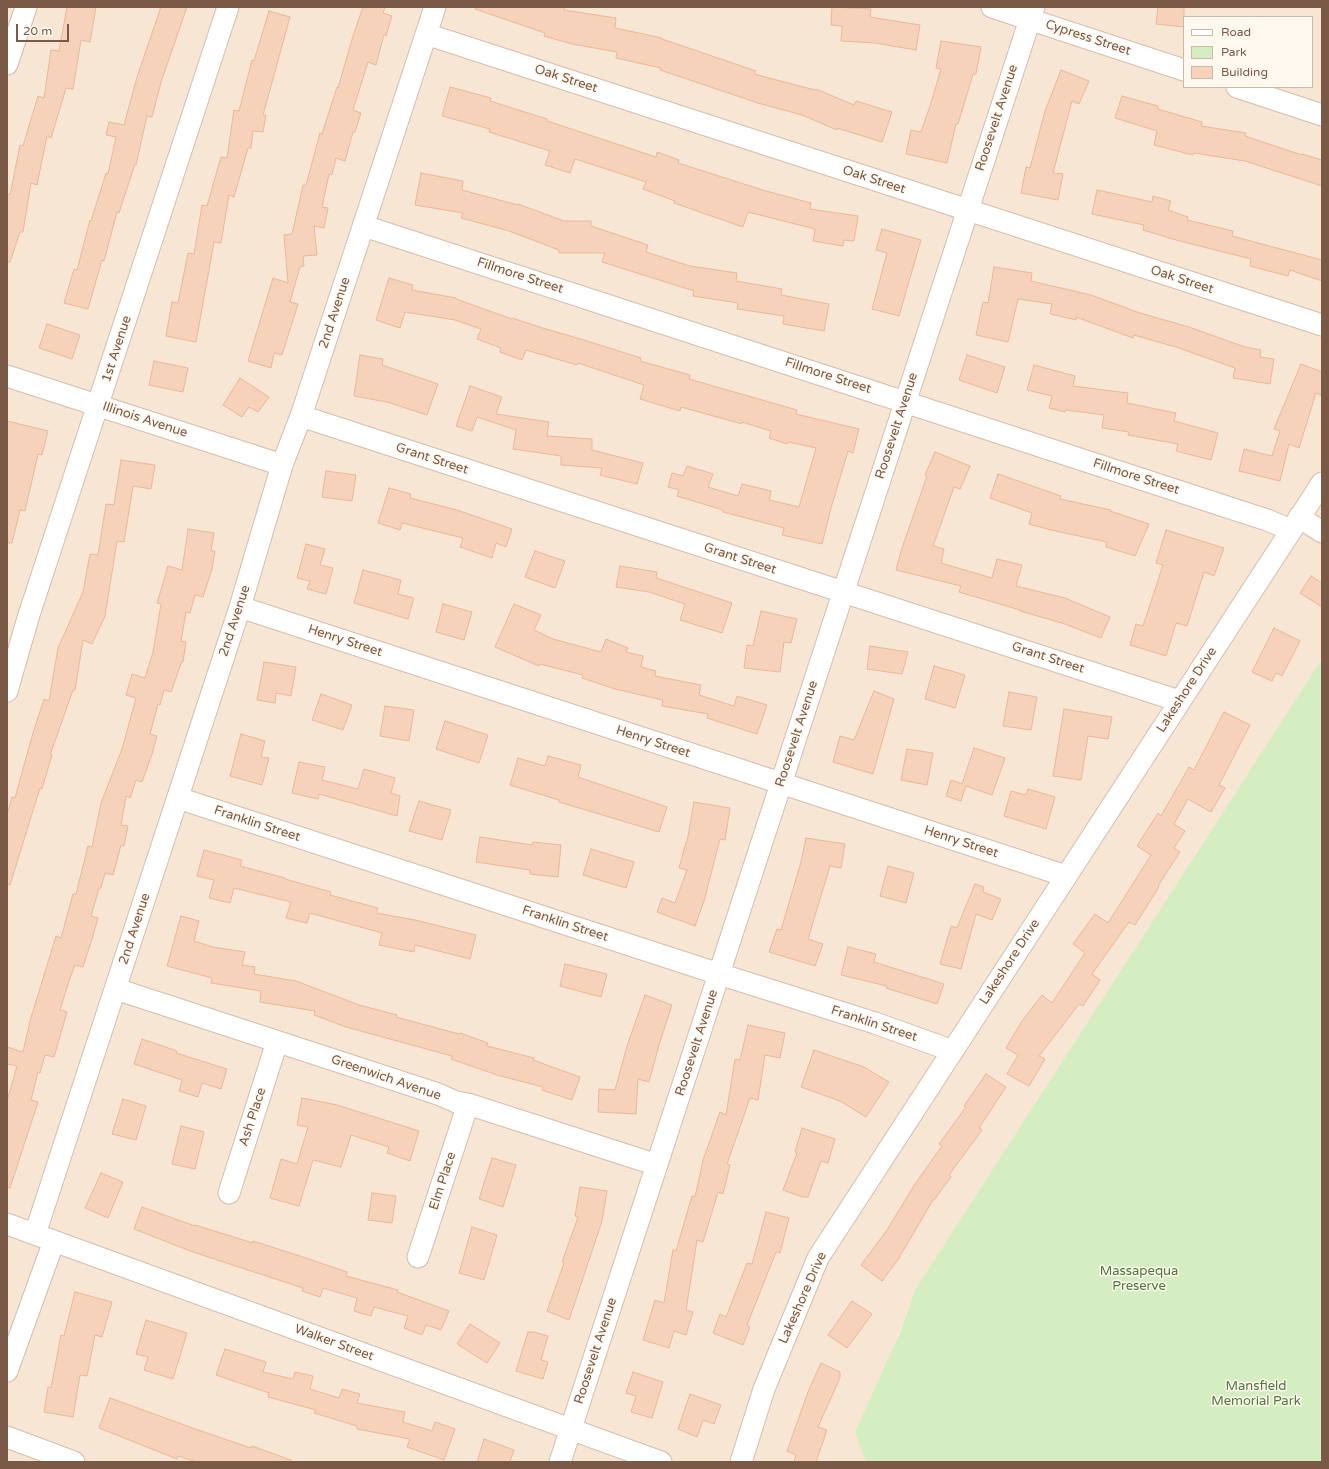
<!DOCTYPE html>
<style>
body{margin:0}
#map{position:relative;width:1329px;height:1469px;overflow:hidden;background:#fef4e5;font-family:"Varela Round",sans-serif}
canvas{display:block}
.frame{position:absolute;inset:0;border:8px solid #7a5947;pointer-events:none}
.legend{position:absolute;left:1183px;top:16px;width:130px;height:72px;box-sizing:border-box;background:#fff8ee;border:1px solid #cab8ab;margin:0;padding:5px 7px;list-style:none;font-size:12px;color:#7a5947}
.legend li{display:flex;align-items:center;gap:8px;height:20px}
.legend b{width:20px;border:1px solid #cab8ab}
.scale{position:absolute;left:16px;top:24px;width:53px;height:18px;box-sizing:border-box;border:2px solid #7a5947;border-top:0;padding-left:5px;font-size:12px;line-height:14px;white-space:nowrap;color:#7a5947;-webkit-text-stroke:3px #fff8ee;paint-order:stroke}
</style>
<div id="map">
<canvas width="1329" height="1469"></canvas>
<div class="frame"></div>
<ul class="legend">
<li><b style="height:5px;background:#fff"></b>Road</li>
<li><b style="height:11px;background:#d4eec2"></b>Park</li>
<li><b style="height:11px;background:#f6d2ba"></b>Building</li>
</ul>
<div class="scale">20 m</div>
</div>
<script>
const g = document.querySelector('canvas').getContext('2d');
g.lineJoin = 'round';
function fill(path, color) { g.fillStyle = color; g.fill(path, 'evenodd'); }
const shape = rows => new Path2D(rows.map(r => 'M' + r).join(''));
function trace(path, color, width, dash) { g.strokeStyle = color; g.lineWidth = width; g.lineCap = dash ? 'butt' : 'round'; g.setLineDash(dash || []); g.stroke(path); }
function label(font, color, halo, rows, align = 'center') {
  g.font = font + ' "Varela Round",sans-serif'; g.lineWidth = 3; g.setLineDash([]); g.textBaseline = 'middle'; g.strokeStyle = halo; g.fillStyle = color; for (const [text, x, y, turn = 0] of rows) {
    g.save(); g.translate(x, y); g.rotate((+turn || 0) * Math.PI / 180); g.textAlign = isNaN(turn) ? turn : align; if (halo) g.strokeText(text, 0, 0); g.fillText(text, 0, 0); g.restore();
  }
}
fill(shape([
 [7,7,1322,7,1322,657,1319,662,1322,665,915,1290,862,1433,881,1462,7,1462],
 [1184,17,1312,17,1312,87,1184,87]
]), '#f7e6d3');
fill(shape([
 [1322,659,1322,1462,866,1462,855,1432,899,1335,915,1290]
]), '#d4eec2');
const building = shape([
 [67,7,96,7,90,42,81,40,73,89,66,88,51,138,47,136,37,185,31,183,23,232,20,232,10,262,7,262,7,194,10,195,20,145,23,146,38,96,44,98,51,50,59,51,67,7],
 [161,7,187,7,161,82,152,117,147,116,136,165,135,164,119,213,117,212,104,261,102,260,88,309,64,303,74,269,77,270,90,220,91,221,106,173,108,174,116,137,106,135,109,122,124,125,137,77,161,7],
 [363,7,385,7,383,13,392,16,386,36,384,35,376,65,368,62,353,110,361,113,355,132,353,132,345,161,336,158,332,175,329,174,322,207,328,208,324,228,314,226,317,255,303,256,304,266,300,267,290,302,298,304,282,355,274,353,271,368,248,361,273,278,288,283,284,235,292,234,303,185,306,185,320,133,322,134,337,87,338,88,353,36,363,7],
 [476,7,565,7,564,10,616,18,615,28,662,38,662,39,756,71,754,74,815,90,816,89,854,105,856,101,892,112,882,142,837,128,837,130,802,115,758,103,660,70,661,68,616,58,617,52,572,44,544,36,545,33,475,9,476,7],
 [832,7,871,9,870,17,920,25,916,50,875,43,841,41,842,26,831,25,832,7],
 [1158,7,1184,7,1184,27,1156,24,1158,7],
 [269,11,290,17,263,115,266,115,263,132,253,131,251,148,248,148,234,197,229,195,221,243,214,242,196,342,166,336,172,302,178,303,188,253,194,254,202,205,207,206,221,157,227,158,234,110,239,111,252,60,254,61,269,11],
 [941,41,981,47,976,74,973,74,958,124,956,124,947,163,906,154,911,130,921,132,930,106,941,69,936,68,941,41],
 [1061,70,1089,81,1079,104,1072,101,1053,173,1063,174,1058,200,1021,193,1026,167,1030,168,1045,111,1061,70],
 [450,87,491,98,490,101,547,119,547,121,656,157,657,152,679,160,678,163,766,191,811,203,810,209,858,216,854,241,844,240,843,246,813,241,815,229,748,212,743,227,674,203,675,201,643,189,646,182,600,167,575,159,570,173,545,165,550,151,489,132,490,129,442,116,450,87],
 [1122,96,1158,106,1158,109,1202,122,1201,126,1246,133,1245,136,1302,155,1302,154,1322,160,1322,186,1245,161,1194,153,1193,155,1154,145,1157,131,1115,118,1122,96],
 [421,173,463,181,462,190,518,205,518,204,564,221,591,221,591,226,648,245,646,252,690,266,737,273,736,281,782,289,781,295,829,304,824,331,783,324,784,316,737,309,738,303,693,296,694,291,602,262,605,253,559,253,559,250,509,231,461,218,463,213,415,205,421,173],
 [1097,190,1152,202,1153,196,1171,201,1168,210,1188,217,1187,220,1233,231,1232,236,1322,260,1322,281,1290,270,1288,276,1250,266,1251,259,1176,240,1143,230,1144,225,1092,214,1097,190],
 [882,229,921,240,899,316,872,309,887,253,876,250,882,229],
 [994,267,1032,273,1031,281,1091,295,1140,313,1189,327,1245,347,1261,350,1260,357,1274,359,1270,384,1233,378,1235,368,1179,348,1134,335,1133,338,1076,317,1076,320,1050,314,1052,304,1018,299,1008,342,976,335,983,302,988,303,994,267],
 [389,278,413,285,412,290,456,298,456,299,512,319,512,318,546,329,584,340,641,358,640,361,690,375,689,379,797,410,796,414,859,429,853,453,848,451,831,508,822,544,782,535,784,528,723,512,723,510,677,496,679,490,668,487,672,473,683,476,687,466,713,474,708,487,738,496,742,484,771,491,769,500,799,507,816,448,788,442,787,444,769,438,771,431,742,422,742,424,681,407,680,411,640,399,644,385,578,363,577,365,526,350,522,360,500,352,501,348,477,339,481,329,455,320,405,312,400,328,376,320,389,278],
 [47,324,80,335,72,359,39,348,47,324],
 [360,355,383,359,382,365,438,384,427,415,387,402,354,396,360,355],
 [967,355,1005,367,997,393,959,380,967,355],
 [154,361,188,368,183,392,149,385,154,361],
 [1301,364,1322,372,1322,396,1316,393,1299,448,1289,444,1280,481,1239,471,1244,449,1272,456,1280,431,1274,429,1301,364],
 [1034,365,1075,376,1073,386,1128,393,1127,403,1176,413,1174,421,1218,433,1211,460,1176,451,1178,444,1128,435,1129,432,1102,428,1104,415,1066,410,1065,412,1049,408,1052,396,1027,390,1034,365],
 [240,378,269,397,258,412,249,407,242,417,223,405,240,378],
 [470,386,502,397,496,414,549,422,547,436,592,439,592,450,643,463,637,484,600,475,602,468,561,465,561,456,513,449,516,430,477,417,472,431,456,426,470,386],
 [7,421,48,431,42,455,38,454,25,511,20,510,12,543,7,543,7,421],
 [935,452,970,466,960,489,954,487,933,546,944,549,941,563,992,578,997,559,1022,565,1016,586,1065,598,1110,617,1101,638,1062,623,1020,611,1020,610,959,592,961,586,896,570,901,551,927,476,925,475,935,452],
 [121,460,155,465,151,489,133,486,124,542,117,541,105,616,92,644,83,640,75,690,73,690,50,755,52,755,42,789,40,788,10,885,7,884,7,815,12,797,15,798,33,733,44,699,49,701,58,648,83,592,90,554,98,555,106,504,114,505,121,460],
 [326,471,356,475,352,501,322,497,326,471],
 [998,474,1061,496,1060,499,1111,510,1110,511,1149,524,1135,556,1106,547,1107,542,1051,530,1029,524,1032,513,990,498,998,474],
 [389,488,411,494,410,498,457,510,512,529,506,547,496,543,492,558,460,547,463,538,402,523,400,530,378,523,389,488],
 [188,529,214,533,211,551,215,551,212,569,203,597,195,595,190,613,186,612,181,641,186,642,183,662,182,661,171,692,164,690,160,705,158,704,150,734,157,736,152,754,142,782,136,780,130,798,126,796,121,825,128,826,124,846,121,845,113,875,105,873,101,888,99,888,91,916,98,918,92,939,83,967,75,965,69,981,60,1010,67,1012,54,1057,45,1055,40,1073,38,1072,31,1100,38,1102,10,1188,7,1187,7,1101,17,1066,7,1064,7,1047,23,1052,30,1021,56,936,61,938,73,894,76,894,88,846,92,847,101,803,122,749,136,698,126,695,132,674,145,678,153,652,161,604,157,603,168,566,182,570,188,529],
 [1166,530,1224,548,1214,576,1204,572,1187,626,1176,623,1166,656,1130,645,1136,624,1143,626,1163,565,1156,563,1166,530],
 [306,544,325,549,320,565,333,568,326,594,307,589,310,581,297,578,306,544],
 [535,551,565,561,555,588,525,577,535,551],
 [620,566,657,572,656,578,732,603,722,633,680,620,685,604,649,592,616,587,620,566],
 [363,570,401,580,398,594,414,598,408,619,354,603,363,570],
 [1311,576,1322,583,1322,607,1300,593,1311,576],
 [443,604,472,612,464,640,436,632,443,604],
 [514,604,541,615,534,630,553,639,601,652,606,639,628,648,626,652,643,656,641,667,656,671,655,676,701,685,699,695,734,706,737,696,767,705,757,734,707,718,708,714,662,706,663,700,615,689,582,678,583,675,540,664,539,666,495,647,514,604],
 [761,611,797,619,791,643,784,642,780,672,744,668,747,645,753,646,761,611],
 [1274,628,1300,641,1282,676,1276,673,1272,681,1252,672,1274,628],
 [870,646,908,652,902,674,867,669,870,646],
 [264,662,296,667,291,696,276,693,275,703,257,700,264,662],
 [934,666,965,675,955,708,925,699,934,666],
 [874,691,894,699,873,774,833,762,840,736,854,740,874,691],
 [1009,692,1037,697,1031,730,1003,726,1009,692],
 [321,694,352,705,343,730,312,720,321,694],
 [385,706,414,710,409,741,380,736,385,706],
 [1064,709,1112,717,1108,739,1088,736,1081,780,1053,776,1064,709],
 [1224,712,1250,725,1219,785,1225,788,1211,812,1188,799,1174,824,1185,831,1174,848,1180,852,1158,886,1159,887,1135,925,1129,922,1092,974,1100,980,1083,1006,1079,1004,1039,1056,1045,1059,1029,1086,1007,1074,1018,1055,1006,1048,1022,1021,1042,995,1052,1003,1085,953,1073,944,1095,914,1108,923,1151,855,1137,846,1158,813,1161,816,1189,767,1194,770,1224,712],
 [445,721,488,735,479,763,436,749,445,721],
 [241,734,265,741,261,757,269,758,262,785,230,776,241,734],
 [974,748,1005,758,992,795,966,786,961,801,946,796,951,780,962,784,974,748],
 [907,749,933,753,927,785,901,780,907,749],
 [548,756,581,765,578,777,667,807,659,832,559,802,559,800,510,785,518,758,545,766,548,756],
 [299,762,325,767,322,780,358,789,364,769,395,778,391,793,400,796,397,816,319,794,318,799,292,793,299,762],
 [1028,789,1055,797,1046,829,1004,816,1011,791,1026,795,1028,789],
 [419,801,451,810,442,840,409,831,419,801],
 [694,802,730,808,725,840,720,839,704,901,695,926,657,912,662,898,675,903,687,870,679,868,686,842,687,842,694,802],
 [480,837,532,845,533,842,561,845,558,877,530,874,530,870,476,862,480,837],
 [806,838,845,844,841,868,830,866,808,939,823,944,815,966,769,952,777,929,781,930,801,862,806,838],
 [591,849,634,862,626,888,583,875,591,849],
 [204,850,242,860,240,866,285,878,285,879,331,892,330,895,378,908,376,913,415,920,476,935,470,959,415,945,414,952,379,945,382,933,310,913,307,923,286,918,291,902,234,888,230,903,209,898,214,880,197,876,204,850],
 [888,866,914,873,906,903,880,896,888,866],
 [975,884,984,887,983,892,1001,899,992,920,976,914,961,969,940,964,951,926,957,928,975,884],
 [181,916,199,921,194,941,213,947,245,952,242,965,255,967,254,974,296,981,359,1005,397,1015,396,1017,459,1034,460,1033,488,1043,487,1046,534,1058,533,1060,580,1077,572,1100,542,1090,543,1087,497,1075,451,1059,452,1056,346,1027,314,1015,315,1011,260,1002,261,991,211,983,212,978,167,966,181,916],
 [848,947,876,954,874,962,944,984,937,1004,886,988,887,986,841,975,848,947],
 [565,964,607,974,601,997,560,986,565,964],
 [645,995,672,1005,659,1045,649,1082,638,1079,636,1114,598,1112,599,1089,615,1090,627,1046,645,995],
 [748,1025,785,1033,780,1058,765,1055,758,1100,750,1098,727,1164,730,1165,723,1194,718,1192,703,1242,697,1240,686,1310,693,1312,686,1335,674,1331,669,1348,643,1340,655,1300,664,1303,673,1250,676,1251,692,1196,695,1197,703,1160,720,1112,726,1115,735,1059,740,1060,748,1025],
 [142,1039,177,1051,176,1053,227,1069,221,1089,202,1083,198,1097,179,1091,182,1080,134,1064,142,1039],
 [814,1050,864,1067,889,1082,866,1117,840,1101,801,1087,814,1050],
 [986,1074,1006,1087,979,1128,982,1130,949,1175,951,1177,934,1200,933,1200,900,1256,900,1257,882,1281,861,1265,887,1230,915,1184,942,1146,939,1144,966,1107,964,1106,986,1074],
 [302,1098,337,1105,419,1131,410,1161,387,1153,389,1147,351,1135,341,1167,313,1160,299,1206,270,1198,281,1159,297,1164,308,1127,297,1125,302,1098],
 [123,1099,146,1106,136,1140,112,1134,123,1099],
 [181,1126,204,1132,195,1169,172,1164,181,1126],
 [802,1128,835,1139,828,1163,821,1161,808,1197,802,1197,783,1190,797,1153,795,1152,802,1128],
 [492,1158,516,1165,503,1207,479,1199,492,1158],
 [101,1173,123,1182,108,1218,85,1208,101,1173],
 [580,1187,607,1191,602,1221,569,1320,547,1311,564,1263,562,1262,578,1217,575,1216,580,1187],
 [372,1193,396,1196,392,1223,368,1220,372,1193],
 [142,1207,195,1226,195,1225,253,1243,253,1241,297,1255,347,1272,346,1276,398,1290,397,1292,449,1311,441,1330,426,1325,422,1335,404,1328,408,1316,374,1307,371,1316,354,1311,357,1298,323,1288,320,1297,302,1291,303,1288,193,1252,134,1229,142,1207],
 [766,1212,789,1218,780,1253,776,1252,747,1325,750,1327,743,1345,713,1333,720,1314,726,1317,747,1263,752,1264,766,1212],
 [472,1227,497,1235,484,1280,459,1273,472,1227],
 [75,1292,112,1302,102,1337,95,1335,87,1376,80,1375,73,1417,44,1412,48,1387,51,1388,61,1335,64,1336,75,1292],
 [852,1301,872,1314,847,1348,828,1335,852,1301],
 [146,1320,187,1333,173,1379,144,1370,148,1357,136,1354,146,1320],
 [470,1324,500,1343,487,1363,457,1344,470,1324],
 [528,1332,534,1332,548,1336,541,1360,548,1362,543,1379,516,1371,528,1332],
 [225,1349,266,1362,263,1372,293,1379,295,1372,313,1376,310,1389,339,1398,342,1389,360,1394,357,1403,405,1412,403,1422,432,1431,435,1422,455,1429,444,1460,407,1447,410,1439,357,1429,357,1426,314,1413,316,1410,268,1397,269,1393,216,1375,225,1349],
 [821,1363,840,1372,840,1378,818,1427,827,1430,816,1462,794,1462,796,1455,787,1451,808,1392,821,1363],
 [633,1372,663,1382,652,1418,631,1412,636,1396,626,1393,633,1372],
 [690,1394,721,1405,714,1424,703,1420,697,1437,678,1429,690,1394],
 [110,1398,201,1431,251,1448,252,1446,291,1460,291,1462,196,1462,178,1456,177,1459,99,1428,110,1398],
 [484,1439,514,1450,510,1462,477,1462,484,1439]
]);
fill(building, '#f6d2ba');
trace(building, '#ebb899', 1);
const minor = shape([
 [992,7,1184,70],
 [426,34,1322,325],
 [7,64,26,7],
 [1237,87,1322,115],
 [364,226,1267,520,1291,530],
 [7,376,282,465],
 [301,416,1179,701],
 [1299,517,1322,532],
 [240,607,1066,876],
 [7,691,28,618,228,7],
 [178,798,719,974,875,1023,953,1051],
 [116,989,438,1094,456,1102,468,1104,657,1165],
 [229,1193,277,1042],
 [7,1224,661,1462],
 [35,1234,240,607,282,465,301,416,435,7],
 [418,1257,468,1104],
 [7,1371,54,1241],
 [7,1437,74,1462],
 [560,1462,1034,7],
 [741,1462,764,1389,818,1258,1322,483]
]);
trace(minor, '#d4beac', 23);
trace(minor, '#fff', 21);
label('13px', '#7a5947', '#fff8ee', [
 ["Cypress Street",1088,38,18],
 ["Oak Street",566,79,18],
 ["Roosevelt Avenue",997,118,-72],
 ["Oak Street",874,180,18],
 ["Fillmore Street",520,276,18],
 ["Oak Street",1182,280,18],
 ["2nd Avenue",335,313,-72],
 ["1st Avenue",117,349,-72],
 ["Fillmore Street",828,376,18],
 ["Illinois Avenue",145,420,18],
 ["Roosevelt Avenue",897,426,-72],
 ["Grant Street",432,459,18],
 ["Fillmore Street",1136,477,18],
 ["Grant Street",740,559,18],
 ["2nd Avenue",235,621,-72],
 ["Henry Street",345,641,18],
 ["Grant Street",1048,658,18],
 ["Lakeshore Drive",1187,690,-57],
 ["Roosevelt Avenue",797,734,-72],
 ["Henry Street",653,742,18],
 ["Franklin Street",257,824,18],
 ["Henry Street",961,842,18],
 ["Franklin Street",565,924,18],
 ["2nd Avenue",135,929,-72],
 ["Lakeshore Drive",1010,962,-57],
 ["Franklin Street",874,1024,18],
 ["Roosevelt Avenue",697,1043,-72],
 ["Greenwich Avenue",386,1078,19],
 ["Ash Place",253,1117,-72],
 ["Elm Place",443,1181,-72],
 ["Lakeshore Drive",803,1298,-66],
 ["Walker Street",334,1343,20],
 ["Roosevelt Avenue",596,1351,-72]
]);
label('13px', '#4e7b3c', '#fff8ee', [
 ["Massapequa",1139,1272],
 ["Preserve",1139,1287],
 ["Mansfield",1256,1387],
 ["Memorial Park",1256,1402]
]);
</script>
